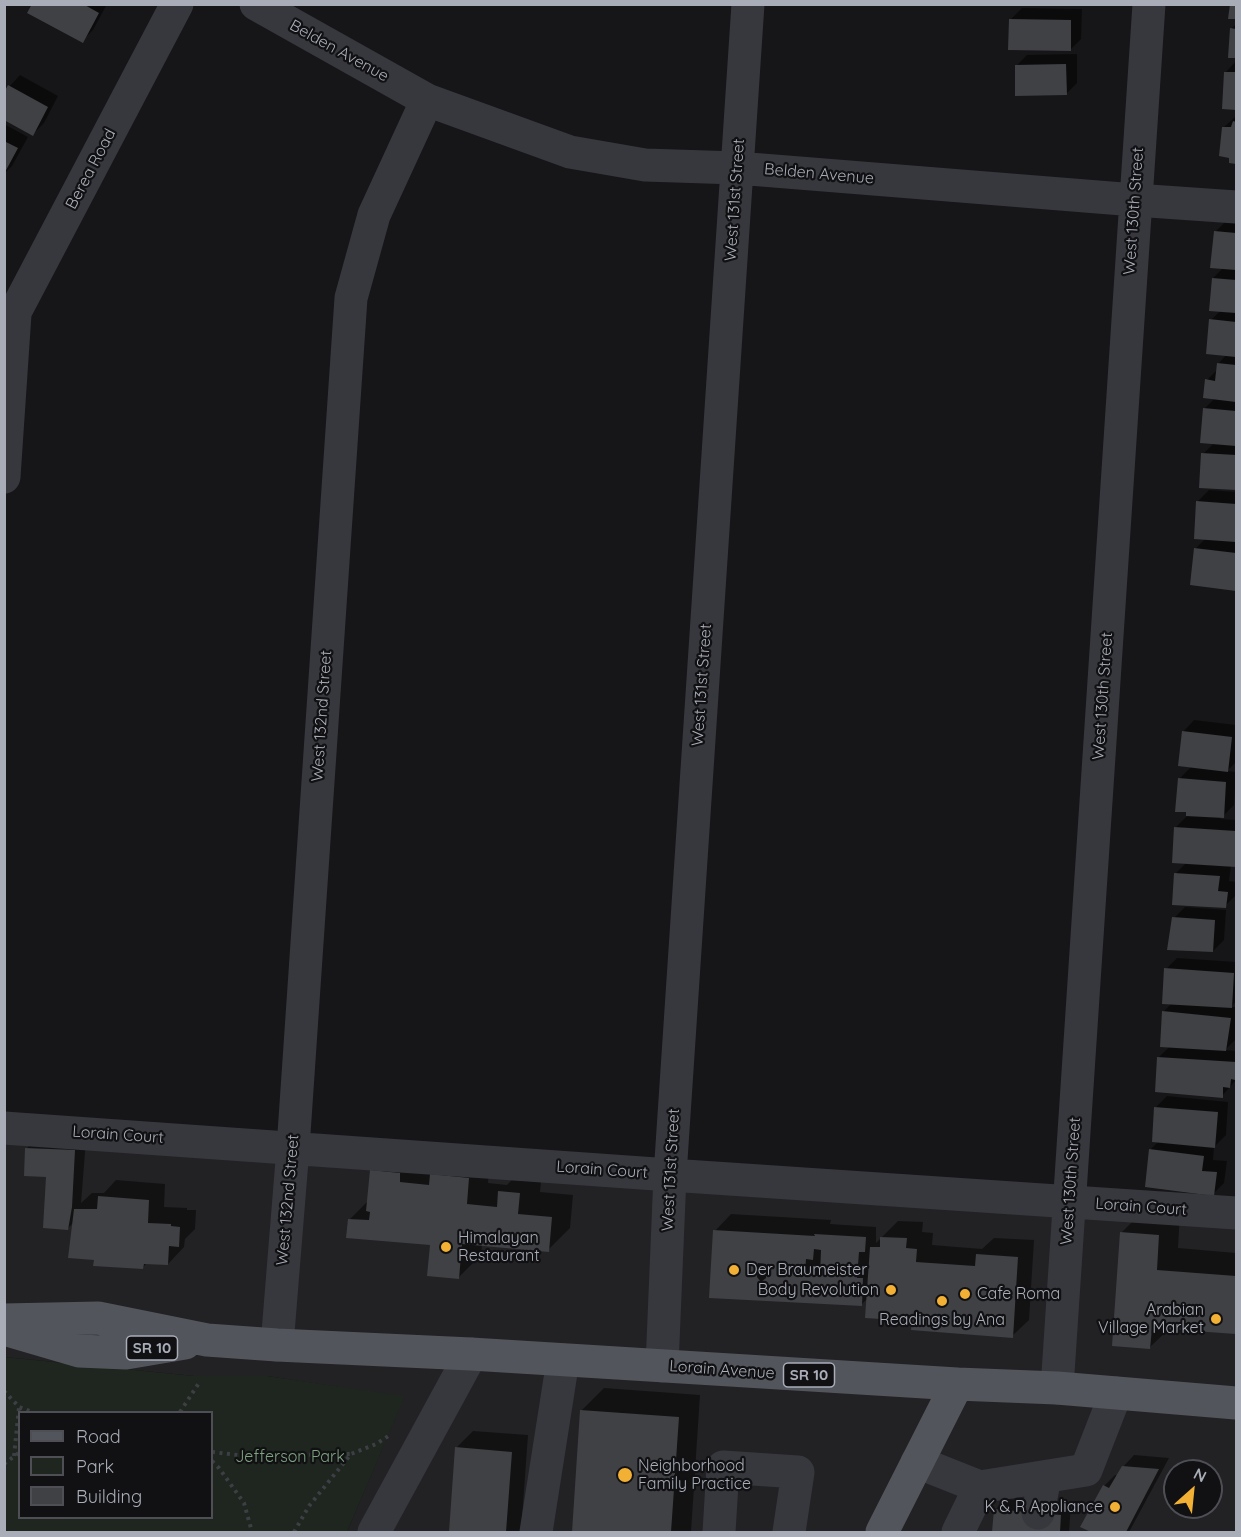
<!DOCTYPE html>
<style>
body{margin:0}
#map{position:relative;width:1241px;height:1537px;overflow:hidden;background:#161618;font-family:Quicksand,sans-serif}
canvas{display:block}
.frame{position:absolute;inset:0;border:6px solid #a8adb8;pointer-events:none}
.legend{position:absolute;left:18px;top:1411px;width:195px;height:108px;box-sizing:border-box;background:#111113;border:2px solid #4d4f55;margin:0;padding:8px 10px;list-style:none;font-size:18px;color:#a8adb8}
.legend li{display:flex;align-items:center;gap:12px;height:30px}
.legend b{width:30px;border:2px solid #4d4f55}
.north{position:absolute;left:1163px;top:1459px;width:60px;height:60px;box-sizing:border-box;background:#111113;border:2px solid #4d4f55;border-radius:50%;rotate:27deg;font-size:16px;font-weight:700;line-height:24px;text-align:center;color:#a8adb8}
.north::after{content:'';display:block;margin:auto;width:21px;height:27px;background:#f2b134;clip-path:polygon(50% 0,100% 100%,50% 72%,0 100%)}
</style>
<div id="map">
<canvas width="1241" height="1537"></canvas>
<div class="frame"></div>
<ul class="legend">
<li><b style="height:8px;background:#53555c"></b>Road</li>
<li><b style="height:16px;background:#1e261f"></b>Park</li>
<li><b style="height:16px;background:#404145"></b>Building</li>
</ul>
<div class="north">N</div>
</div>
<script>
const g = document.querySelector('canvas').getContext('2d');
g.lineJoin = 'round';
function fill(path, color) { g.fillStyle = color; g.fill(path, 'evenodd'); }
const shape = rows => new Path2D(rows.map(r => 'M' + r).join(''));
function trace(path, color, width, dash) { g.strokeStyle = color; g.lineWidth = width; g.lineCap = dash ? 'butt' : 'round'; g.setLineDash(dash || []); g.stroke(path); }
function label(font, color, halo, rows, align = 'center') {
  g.font = font + ' Quicksand,sans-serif'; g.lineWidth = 4.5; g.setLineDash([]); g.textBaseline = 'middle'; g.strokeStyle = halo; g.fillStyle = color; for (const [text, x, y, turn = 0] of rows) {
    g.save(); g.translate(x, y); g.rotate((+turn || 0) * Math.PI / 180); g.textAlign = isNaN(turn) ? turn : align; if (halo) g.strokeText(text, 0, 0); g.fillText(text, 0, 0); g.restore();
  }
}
fill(shape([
 [4,1120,1236,1203,1236,1532,347,1532,404,1397,267,1376,194,1376,5,1357],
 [1175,1471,1211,1471,1211,1507,1175,1507]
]), '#222225');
fill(shape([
 [4,1357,194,1376,267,1376,405,1396,347,1532,5,1532],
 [20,1412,212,1412,212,1518,20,1518]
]), '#1e261f');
fill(shape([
 [33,4,107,4,93,30,82,41],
 [1022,8,1082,9,1081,39,1070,50,1011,19],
 [1236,24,1236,57,1229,56,1231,29],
 [1077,54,1077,83,1066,94,1016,66,1027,55],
 [1236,61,1236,108,1223,107,1226,72],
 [20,75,58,96,44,123,33,134,4,119,4,86,8,88],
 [1235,117,1236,117,1236,162,1230,162,1223,128],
 [4,124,28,137,12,166,4,174],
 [1227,220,1236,221,1236,489,1201,486,1203,454,1214,443,1204,409,1215,398,1207,380,1218,369,1218,364,1227,354,1211,320,1220,311,1213,278,1224,267,1216,231],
 [1209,490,1236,492,1236,589,1191,584,1195,549,1205,539,1198,501],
 [1194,720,1236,725,1236,762,1227,771,1236,772,1234,805,1220,819,1236,820,1236,866,1231,865,1229,881,1236,882,1236,895,1225,906,1176,873,1187,862,1176,827,1187,816,1179,779,1192,766,1183,732],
 [1185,907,1226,910,1224,940,1213,951,1174,918],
 [1177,958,1236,962,1236,1001,1231,1007,1236,1007,1236,1039,1225,1050,1236,1051,1236,1080,1222,1096,1159,1057,1170,1046,1163,1012,1172,1003,1166,969],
 [1167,1096,1228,1102,1226,1135,1214,1147,1213,1160,1227,1161,1224,1183,1213,1194,1151,1149,1159,1141,1156,1107],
 [38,1137,86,1140,81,1203,92,1193,104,1193,116,1180,165,1184,164,1207,187,1208,187,1210,196,1210,195,1229,185,1239,184,1247,168,1264,148,1262,143,1267,96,1259,74,1222,67,1229,47,1176,27,1148],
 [490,1156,488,1183,507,1185,522,1169,542,1171,540,1192,573,1195,570,1228,548,1250,482,1244,481,1255,459,1277,431,1244,349,1220,369,1200,371,1171],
 [1143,1211,1180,1213,1178,1248,1236,1253,1236,1332,1170,1328,1150,1347,1121,1233],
 [731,1214,831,1220,830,1224,876,1227,876,1243,898,1221,923,1222,922,1232,933,1233,932,1245,982,1249,994,1238,1034,1240,1029,1320,1012,1336,914,1320,868,1298,861,1305,711,1296,715,1231],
 [604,1388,700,1395,691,1532,573,1532,582,1410],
 [473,1431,528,1435,521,1532,450,1532,456,1448],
 [1134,1455,1169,1458,1129,1532,1094,1532,1082,1526,1104,1486,1115,1475,1118,1476,1123,1467],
 [1006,1499,1071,1504,1069,1532,994,1532,995,1510]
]), '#0007');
fill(shape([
 [32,4,83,4,99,13,83,43,27,13],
 [1230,4,1236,4,1236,19,1228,19],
 [1009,19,1071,20,1071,51,1008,50],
 [1230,28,1236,29,1236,58,1228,58],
 [1066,64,1067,95,1015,96,1015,65],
 [1224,72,1236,72,1236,110,1222,109],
 [8,85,48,107,33,136,4,120,4,92],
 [1233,121,1236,122,1236,164,1229,163,1229,158,1219,156,1222,127,1231,127],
 [4,141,18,148,4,174],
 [1214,231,1236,233,1236,270,1210,268],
 [1212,278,1236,280,1236,313,1209,311],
 [1209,319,1236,322,1236,357,1206,354],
 [1217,363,1236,365,1236,402,1203,398,1205,379,1215,381],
 [1203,408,1236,411,1236,446,1200,443],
 [1201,453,1236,455,1236,490,1199,488],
 [1196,501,1236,504,1236,542,1194,539],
 [1194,548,1236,553,1236,591,1190,585],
 [1182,731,1232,737,1228,772,1178,766],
 [1178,778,1226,782,1224,818,1186,816,1186,812,1175,812],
 [1174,827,1236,831,1236,867,1172,863],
 [1174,873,1220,876,1218,891,1228,892,1226,908,1172,905],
 [1172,917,1215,920,1213,952,1167,950],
 [1164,968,1234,973,1232,1008,1162,1004],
 [1162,1011,1231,1018,1226,1051,1160,1047],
 [1157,1057,1236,1062,1235,1080,1231,1079,1230,1088,1223,1087,1223,1098,1155,1092],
 [1154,1107,1218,1112,1215,1148,1152,1142],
 [25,1148,75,1150,72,1207,68,1230,43,1228,46,1177,24,1176],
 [1149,1149,1204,1156,1202,1171,1217,1172,1214,1196,1145,1187],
 [370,1170,400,1173,400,1182,429,1185,430,1174,469,1178,467,1204,497,1207,498,1191,520,1193,518,1214,552,1217,549,1252,462,1244,459,1279,427,1276,430,1245,346,1238,348,1219,369,1220,370,1212,366,1211],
 [98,1196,149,1200,148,1223,171,1224,171,1226,180,1227,179,1247,169,1246,168,1265,144,1264,143,1269,93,1266,94,1260,68,1258,74,1209,97,1209],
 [713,1230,815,1236,814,1234,866,1237,865,1252,859,1252,857,1278,863,1278,862,1306,709,1298],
 [814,1249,821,1250,820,1276,805,1275,806,1259,813,1260],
 [758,1263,766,1264,766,1278,761,1282,757,1277],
 [1120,1232,1159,1235,1157,1270,1236,1276,1236,1334,1152,1328,1150,1349,1112,1346],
 [880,1237,907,1238,906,1248,917,1249,916,1262,975,1266,976,1254,1018,1257,1013,1338,911,1330,912,1321,865,1318,870,1247,880,1247],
 [580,1410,679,1417,671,1532,572,1532],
 [455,1447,512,1452,506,1532,449,1532],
 [1122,1466,1159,1469,1126,1532,1091,1532,1080,1527,1103,1485,1109,1488],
 [994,1509,1061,1515,1060,1532,992,1532]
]), '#404145');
trace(shape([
 [4,1391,19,1407,32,1412],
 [180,1412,199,1383],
 [212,1452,246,1456,351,1454],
 [14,1456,19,1407],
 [212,1461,219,1468,244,1503,252,1532],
 [4,1464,20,1452],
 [294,1532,309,1506,351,1454,376,1444,390,1435]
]), '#3d3f44', 4, [3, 4.5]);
trace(shape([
 [256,4,427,100,570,152,645,165,737,168,1135,200,1236,207],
 [4,333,177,4],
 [4,477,15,314],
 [4,1128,670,1175,1236,1213],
 [277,1345,293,1148,351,298,374,215,427,100],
 [662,1366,670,1175,748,4],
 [1057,1388,1149,4],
 [917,1462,980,1487,1086,1470,1116,1393],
 [1038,1513,1045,1477],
 [374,1532,471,1354],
 [536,1532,563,1360],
 [719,1532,723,1467,798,1472,789,1532],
 [958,1532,980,1487]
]), '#37383d', 33);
trace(shape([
 [4,1320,98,1318,207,1340,277,1345,471,1354,957,1384,1057,1388,1236,1403],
 [4,1329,79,1351,126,1353,185,1343],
 [882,1532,957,1384]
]), '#53555c', 33);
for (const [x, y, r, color] of [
 [446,1247,6,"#f2b134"],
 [734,1270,6,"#f2b134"],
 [891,1290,6,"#f2b134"],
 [965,1294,6,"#f2b134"],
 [942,1301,6,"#f2b134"],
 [1216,1319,6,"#f2b134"],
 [625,1475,8,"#f2b134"],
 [1115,1507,6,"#f2b134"]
]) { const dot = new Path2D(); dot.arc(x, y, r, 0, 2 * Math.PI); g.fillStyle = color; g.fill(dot); trace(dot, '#111113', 2); }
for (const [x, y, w] of [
 [152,1348,51],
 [809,1375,51]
]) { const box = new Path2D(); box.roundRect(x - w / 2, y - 12, w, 24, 4.5); g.fillStyle = '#111113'; g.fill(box); trace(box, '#a8adb8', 1.5); }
label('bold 15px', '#a8adb8', null, [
 ["SR 10",152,1348],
 ["SR 10",809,1375]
]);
label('16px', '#a8adb8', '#111113', [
 ["Belden Avenue",339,51,29],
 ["Berea Road",91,169,-62],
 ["Belden Avenue",819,174,5],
 ["West 131st Street",735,200,-86],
 ["West 130th Street",1134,211,-86],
 ["West 131st Street",702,685,-86],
 ["West 130th Street",1103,696,-86],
 ["West 132nd Street",322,716,-86],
 ["Lorain Court",118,1135,4],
 ["Lorain Court",602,1170,4],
 ["West 131st Street",671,1170,-87],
 ["West 130th Street",1071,1181,-86],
 ["West 132nd Street",288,1200,-85],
 ["Lorain Court",1141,1207,4],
 ["Lorain Avenue",722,1370,4]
]);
label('16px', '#a8adb8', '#111113', [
 ["Himalayan",458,1238],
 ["Restaurant",458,1256],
 ["Der Braumeister",746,1270],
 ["Body Revolution",879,1290,"right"],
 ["Cafe Roma",977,1294],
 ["Arabian",1204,1310,"right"],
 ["Village Market",1204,1328,"right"],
 ["Readings by Ana",942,1320,"center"],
 ["Neighborhood",638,1466],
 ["Family Practice",638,1484],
 ["K & R Appliance",1103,1507,"right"]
], 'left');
label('16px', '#7fa381', '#111113', [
 ["Jefferson Park",290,1457]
]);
</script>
